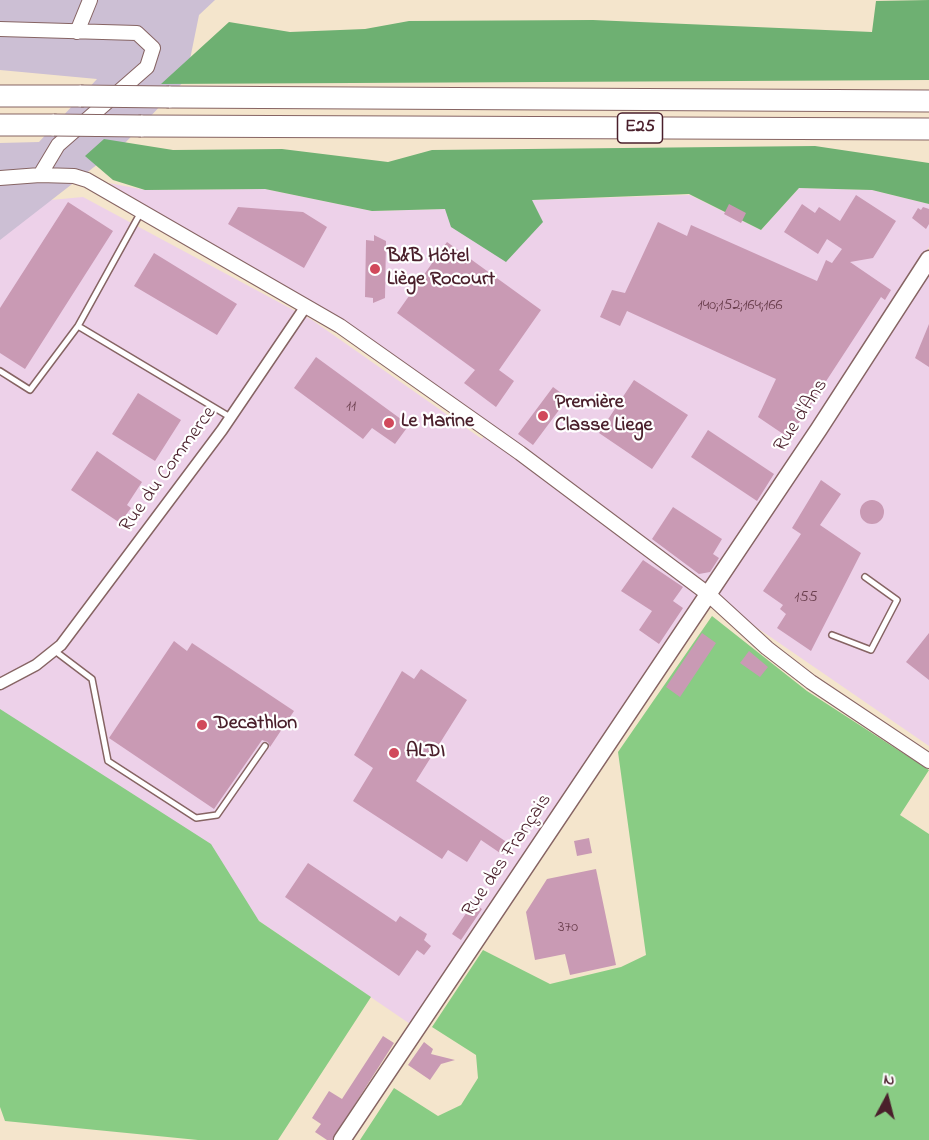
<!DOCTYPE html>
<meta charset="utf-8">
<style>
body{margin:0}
#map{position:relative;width:929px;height:1140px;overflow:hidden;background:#f4e5cc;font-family:"Indie Flower",sans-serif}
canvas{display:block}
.north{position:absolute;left:857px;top:1068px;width:60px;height:60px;-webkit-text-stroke:4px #fff;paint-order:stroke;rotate:7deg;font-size:16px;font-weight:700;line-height:24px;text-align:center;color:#4a1f2b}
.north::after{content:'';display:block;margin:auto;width:21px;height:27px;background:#4a1f2b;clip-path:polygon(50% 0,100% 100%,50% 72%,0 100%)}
</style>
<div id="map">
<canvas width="929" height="1140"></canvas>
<div class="north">N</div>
</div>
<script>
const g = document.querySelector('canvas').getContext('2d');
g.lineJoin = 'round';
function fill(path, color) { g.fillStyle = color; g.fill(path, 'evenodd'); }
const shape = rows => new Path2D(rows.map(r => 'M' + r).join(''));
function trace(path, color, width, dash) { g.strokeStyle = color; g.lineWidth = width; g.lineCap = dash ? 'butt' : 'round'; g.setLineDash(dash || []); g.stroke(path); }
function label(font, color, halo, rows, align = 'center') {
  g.font = font + ' "Indie Flower",sans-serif'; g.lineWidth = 4.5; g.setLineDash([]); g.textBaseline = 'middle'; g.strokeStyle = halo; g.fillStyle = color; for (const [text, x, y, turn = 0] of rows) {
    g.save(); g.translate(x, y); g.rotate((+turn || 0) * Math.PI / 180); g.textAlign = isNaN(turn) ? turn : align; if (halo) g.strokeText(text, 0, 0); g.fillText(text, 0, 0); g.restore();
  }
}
fill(shape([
 [109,183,145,190,265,189,372,211,445,209,532,200,690,195,761,230,799,188,872,190,929,204,929,247,416,1028,259,921,0,1103,0,226,29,202,83,197,312,320,482,439,491,426],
 [929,272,929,746,708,594]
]), '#edd1e9');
fill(shape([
 [0,0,215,0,199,15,186,79,125,143,0,240,0,143,39,142,97,79,0,70]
]), '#ccbfd4');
fill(shape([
 [712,616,807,691,929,770,900,815,929,834,929,1140,360,1140,394,1088,438,1116,461,1105,478,1078,476,1055,432,1027,483,950,550,984,621,967,646,955,618,752],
 [0,709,211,844,259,921,371,997,278,1140,198,1140,5,1121,0,1107]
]), '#89cc84');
fill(shape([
 [929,0,929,80,161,84,229,22,290,32,365,29,409,21,593,20,872,32,876,1],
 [104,139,173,150,282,149,388,162,432,150,815,146,929,163,929,204,872,190,799,188,761,230,689,194,532,200,543,222,506,262,451,227,445,209,372,211,265,189,145,190,113,180,85,156]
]), '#6eb072');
fill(shape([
 [856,195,896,221,873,258,850,262,891,290,885,300,881,297,789,438,758,417,776,379,627,311,620,326,600,317,612,290,625,293,658,222,687,236,691,225,817,281,826,260,832,263,842,249,827,239,818,254,784,232,802,204,815,213,819,207,840,221],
 [68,202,113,231,25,369,0,353,0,308],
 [729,204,746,213,741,223,724,214],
 [238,207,303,212,327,227,304,268,228,224],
 [923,207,929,209,929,224,926,229,912,218,918,208,921,210],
 [374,235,386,241,385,298,373,303,373,298,365,297,366,240,374,241],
 [447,242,541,310,499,370,514,381,496,407,464,383,475,370,397,313],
 [154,253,237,304,217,335,134,286],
 [929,324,929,367,915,358],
 [316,357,409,425,395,444,372,428,363,439,294,388],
 [634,380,688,415,652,469,599,433],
 [553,387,568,398,533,445,518,434],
 [138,393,181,420,155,461,112,434],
 [708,430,774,474,757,501,691,457],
 [97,451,142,482,127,505,131,508,120,523,71,490],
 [821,480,841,494,820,525,861,553,811,651,777,628,786,614,780,609,783,605,763,591,801,534,792,528],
 '860 512a12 12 0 1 1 24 0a12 12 0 1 1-24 0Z',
 [673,507,722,539,713,554,719,558,710,572,699,574,652,539],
 [643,560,683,587,673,601,683,608,659,644,639,630,652,611,621,591],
 [702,633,716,643,680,697,666,687],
 [929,633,929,680,906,662],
 [174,641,187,651,192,643,294,711,270,747,268,742,262,740,214,809,109,738],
 [749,651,768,667,760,677,740,663],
 [421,669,467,700,416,781,511,845,503,855,481,840,467,862,448,850,442,859,353,801,373,768,354,755,402,671,414,679],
 [589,838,592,853,577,856,574,841],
 [308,863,396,922,400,916,427,934,424,940,431,946,424,955,417,950,399,976,285,897],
 [596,869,616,965,570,975,565,954,535,960,526,912,547,879],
 [473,903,482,909,461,940,452,934],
 [383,1036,394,1043,332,1140,327,1140,315,1132,321,1124,312,1118,329,1091,342,1099],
 [424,1042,433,1049,431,1054,455,1060,441,1064,430,1080,408,1065]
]), '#c99ab4');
const service = shape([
 [141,212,78,326,230,417],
 [0,371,30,390,78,326],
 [832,635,871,650,897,600,865,577],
 [55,651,92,679,108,761,196,818,217,815,265,746]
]);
const minor = shape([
 [0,684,36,665,61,645,222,430,306,306]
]);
const tertiary = shape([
 [0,29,137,33,153,48,147,67,58,145,40,175],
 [77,32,90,0],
 [0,178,40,175,74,176,87,180,340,326,520,453,708,594,767,648,811,682,929,761]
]);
const secondary = shape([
 [342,1140,819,429,929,259]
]);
const motorway = shape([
 [0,96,81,96],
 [169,97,929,101],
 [0,125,54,125],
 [141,126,929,129]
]);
trace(service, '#866463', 8);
trace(minor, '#866463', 13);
trace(tertiary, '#866463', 16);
trace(secondary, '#866463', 19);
trace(motorway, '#866463', 23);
trace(service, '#fff', 5);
trace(minor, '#fff', 10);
trace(tertiary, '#fff', 14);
trace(secondary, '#fff', 16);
trace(motorway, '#fff', 21);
const motorwayBridge = shape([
 [81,96,169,97],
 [54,125,141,126]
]);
trace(motorwayBridge, '#866463', 23, []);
trace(motorwayBridge, '#fff', 21);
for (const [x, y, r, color] of [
 [375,269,6,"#d1495b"],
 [543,416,6,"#d1495b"],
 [389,423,6,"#d1495b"],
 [202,725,6,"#d1495b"],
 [394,753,6,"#d1495b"]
]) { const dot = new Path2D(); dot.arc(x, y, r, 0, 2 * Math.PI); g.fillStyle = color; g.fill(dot); trace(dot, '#fff', 2); }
label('16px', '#6a3e4d', null, [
 ["140;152;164;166",740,306],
 ["11",351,407],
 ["155",806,598],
 ["370",568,928]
]);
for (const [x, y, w] of [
 [640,128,45]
]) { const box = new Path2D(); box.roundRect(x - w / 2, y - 15, w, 30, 4.5); g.fillStyle = '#fff'; g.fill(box); trace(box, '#4a1f2b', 1.5); }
label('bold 18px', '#4a1f2b', null, [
 ["E25",640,128]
]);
label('bold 20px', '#4a1f2b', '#fff', [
 ["B&B Hôtel",387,258],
 ["Liège Rocourt",387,281],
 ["Première",555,404],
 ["Classe Liege",555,427],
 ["Le Marine",401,423],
 ["Decathlon",214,725],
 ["ALDI",406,753]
], 'left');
label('20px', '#4a1f2b', '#fff', [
 ["Rue d'Ans",802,416,-57],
 ["Rue du Commerce",169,470,-54],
 ["Rue des Français",508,856,-56]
]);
</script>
